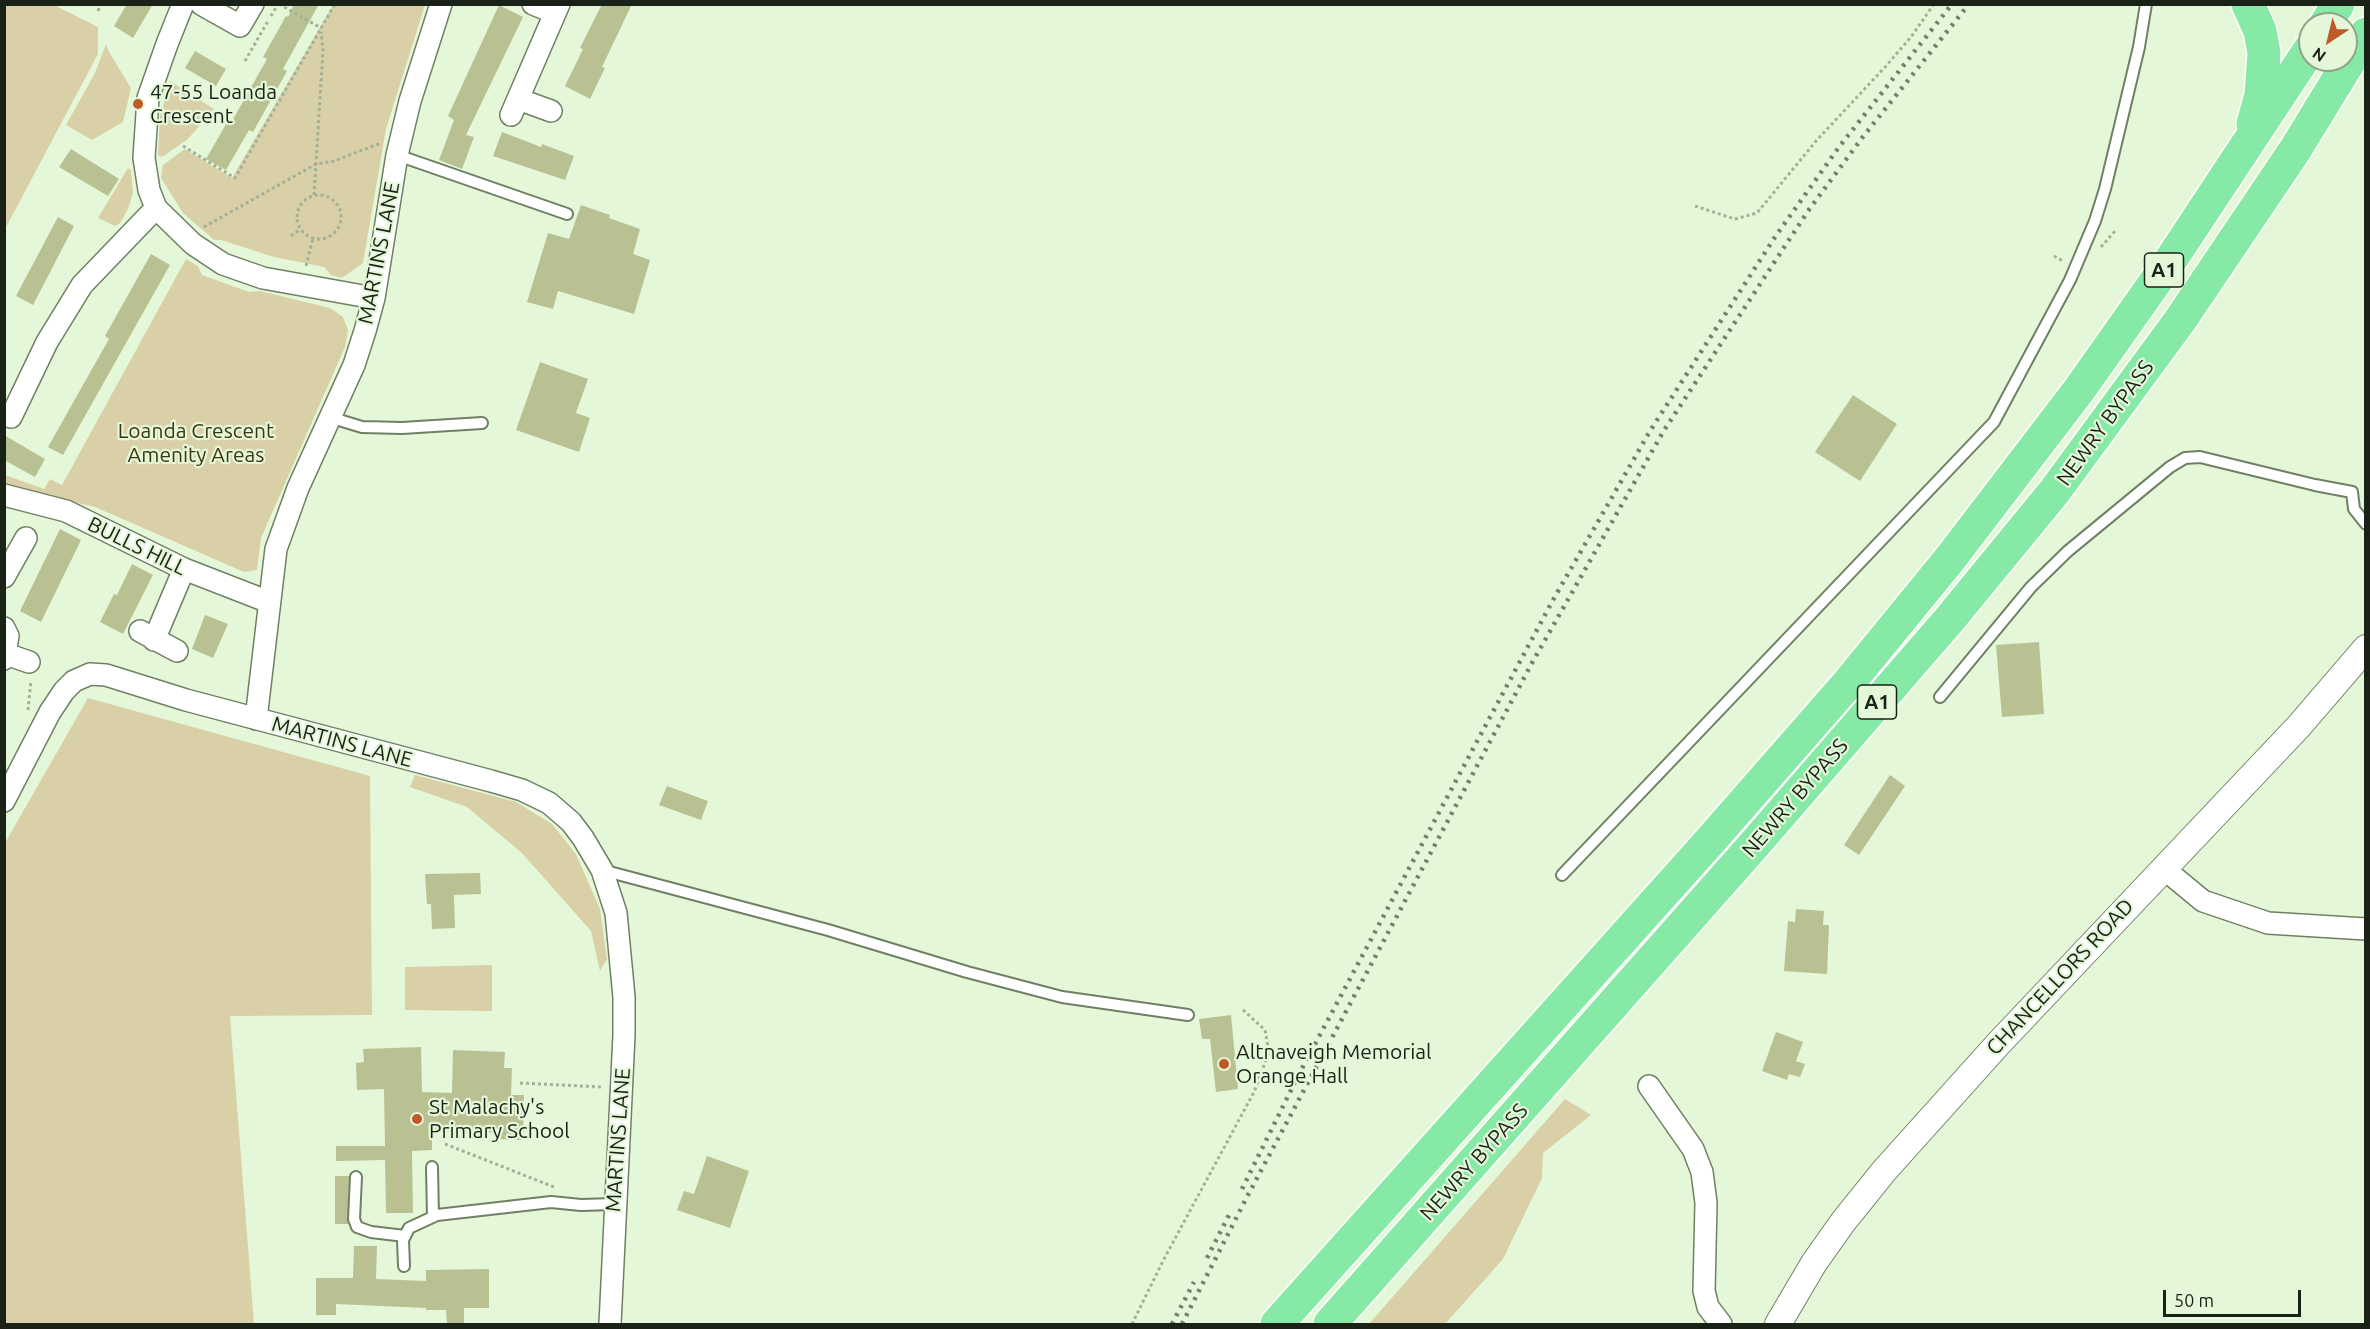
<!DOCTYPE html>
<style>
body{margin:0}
#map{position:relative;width:2370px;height:1329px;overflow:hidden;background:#e4f8d9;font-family:Ubuntu,sans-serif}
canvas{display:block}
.frame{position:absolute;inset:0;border:6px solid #1a2116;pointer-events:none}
.north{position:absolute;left:2298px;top:12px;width:60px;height:60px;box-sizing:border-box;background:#e4f8d9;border:2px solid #93a28b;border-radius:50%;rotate:215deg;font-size:16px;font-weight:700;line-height:24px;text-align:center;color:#1a2116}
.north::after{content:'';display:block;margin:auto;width:21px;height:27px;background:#bf5929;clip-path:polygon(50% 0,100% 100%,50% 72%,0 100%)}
.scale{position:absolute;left:2163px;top:1290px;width:138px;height:27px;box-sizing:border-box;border:3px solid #1a2116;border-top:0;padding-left:8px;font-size:18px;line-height:21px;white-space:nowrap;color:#1a2116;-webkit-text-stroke:4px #e4f8d9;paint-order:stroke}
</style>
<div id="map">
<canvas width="2370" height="1329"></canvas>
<div class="frame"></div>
<div class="north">N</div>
<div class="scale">50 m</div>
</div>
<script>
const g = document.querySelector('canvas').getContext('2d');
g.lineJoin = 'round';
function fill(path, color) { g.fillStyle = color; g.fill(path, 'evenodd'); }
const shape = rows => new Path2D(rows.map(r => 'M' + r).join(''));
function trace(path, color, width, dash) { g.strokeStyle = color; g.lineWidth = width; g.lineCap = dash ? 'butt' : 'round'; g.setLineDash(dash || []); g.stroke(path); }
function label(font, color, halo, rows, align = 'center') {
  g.font = font + ' Ubuntu,sans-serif'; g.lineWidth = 4.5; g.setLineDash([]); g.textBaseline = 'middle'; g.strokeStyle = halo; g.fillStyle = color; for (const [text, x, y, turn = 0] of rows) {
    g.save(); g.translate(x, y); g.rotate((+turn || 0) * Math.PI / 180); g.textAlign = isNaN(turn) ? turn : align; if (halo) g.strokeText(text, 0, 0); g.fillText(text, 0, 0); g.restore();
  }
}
fill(shape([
 [5,4,54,5,98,27,98,54,5,229],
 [333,5,425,5,386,129,363,263,342,278,331,275,324,267,274,257,221,240,214,240,183,213,161,178,163,165,185,149,232,178],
 [106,44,109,52,131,88,123,122,92,140,66,125,95,73],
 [170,81,214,109,188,139,162,157,158,155,160,117],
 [128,168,131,170,133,193,128,209,120,223,115,226,98,218],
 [186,259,198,266,202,275,249,292,260,291,330,308,343,317,348,330,345,347,261,538,257,570,244,572,95,507,5,486,5,475,44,489,50,479,62,485],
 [88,698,370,776,372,1015,230,1016,254,1324,5,1324,5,843],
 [415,775,516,802,552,824,576,854,600,909,607,959,600,971,591,931,522,853,467,807,410,787],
 [492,965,492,1011,405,1010,405,967],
 [1565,1099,1591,1115,1543,1153,1542,1178,1503,1259,1445,1324,1369,1324]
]), '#d9d0a7');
fill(shape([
 [127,4,153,4,133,38,114,26],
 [294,4,319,4,283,69,287,71,253,132,249,130,226,170,206,159,229,119,232,121,267,59,263,57,286,16,288,17],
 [602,4,632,4,602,67,605,68,590,99,565,86,583,49,580,48],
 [499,5,523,17,466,135,474,137,462,169,439,160,454,120,448,116],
 [195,51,226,69,216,86,185,68],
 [502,132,541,147,542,144,574,156,565,180,493,156],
 [71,149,119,179,108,196,59,167],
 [581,205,610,215,609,218,640,229,633,254,650,260,634,314,558,291,553,309,527,302,548,233,569,239],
 [58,217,74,226,33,305,16,296],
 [151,254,170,265,63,455,48,447,109,339,105,336],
 [540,362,588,379,576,413,590,418,579,452,516,430],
 [1853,395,1897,424,1860,481,1815,452],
 [4,435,45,459,35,477,4,460],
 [60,529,81,540,41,622,20,611],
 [132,564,153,575,123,634,100,622,114,594,117,595],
 [205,615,228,624,213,658,192,649],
 [2039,642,2044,714,2002,717,1996,645],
 [1890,775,1905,786,1859,855,1844,845],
 [667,786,708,801,701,820,659,805],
 [480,873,481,894,454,895,455,928,432,929,431,904,427,904,425,874],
 [1796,909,1824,911,1823,925,1829,925,1827,974,1784,971,1788,921,1795,922],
 [1231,1015,1238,1089,1216,1092,1210,1039,1202,1039,1199,1019],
 [1776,1032,1803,1042,1796,1061,1805,1064,1800,1077,1789,1074,1787,1080,1762,1071],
 [421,1047,422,1092,452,1093,453,1050,505,1052,504,1068,512,1068,511,1095,524,1095,523,1140,497,1139,497,1133,432,1131,432,1150,412,1151,413,1213,386,1213,385,1160,336,1161,336,1146,385,1146,384,1089,357,1090,356,1063,364,1062,363,1049],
 [707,1156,749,1171,730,1228,677,1210,684,1191,694,1194],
 [335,1176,349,1176,348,1224,335,1224],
 [354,1246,377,1246,376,1279,426,1281,426,1270,489,1269,489,1308,464,1308,464,1324,447,1324,446,1310,426,1310,426,1308,336,1304,336,1315,316,1315,316,1278,353,1278]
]), '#b9c192');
const service = shape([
 [397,155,567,214],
 [329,417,362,427,402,428,482,423],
 [1940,697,2031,587,2068,551,2170,467,2185,458,2200,457,2315,485,2352,492,2354,509,2366,524],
 [602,870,828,930,967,972,1062,997,1188,1015],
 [1562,875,1994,422,2070,280,2095,221,2105,189,2139,47,2146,4],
 [432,1167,433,1217],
 [356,1177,354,1219,357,1227,371,1232,405,1236],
 [404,1266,403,1240,409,1228,437,1215,551,1202,581,1205,614,1204]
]);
const minor = shape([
 [183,4,167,44,148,98,144,158,149,190,156,208,193,244,223,264,263,278,374,298],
 [201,4,240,26,253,4],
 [533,4,555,13],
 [518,99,551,111],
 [511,115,559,4],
 [11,417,47,342,82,285,156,208],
 [4,495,66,511,184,569,269,602],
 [4,577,26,538],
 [4,628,8,636,4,659],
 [140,631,177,651],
 [154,640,184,569],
 [6,654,29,662],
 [256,719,276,549,298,488,354,365,365,331,374,298,397,155,410,101,441,4],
 [4,801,50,712,64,691,74,681,90,674,106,675,186,700,491,781,522,790,549,803,571,822,583,838,602,870,616,913,624,997,624,1035,610,1324],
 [2163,868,2203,901,2268,923,2366,929],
 [1649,1086,1693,1149,1702,1172,1706,1203,1704,1291,1708,1307,1721,1324]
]);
const tertiary = shape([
 [1778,1324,1814,1263,1843,1222,1884,1171,1999,1043,2299,726,2366,648]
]);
const trunk = shape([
 [2248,4,2260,31,2264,53,2261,95,2253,124],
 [2326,24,2338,4],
 [1277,1324,1710,841,1850,681,1949,560,2079,390,2168,264,2310,49],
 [1330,1324,1753,846,1949,620,2054,492,2181,319,2295,150,2366,34]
]);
trace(service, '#6f8064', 14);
trace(minor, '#6f8064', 24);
trace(tertiary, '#6f8064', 28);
trace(trunk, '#fff', 36);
trace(shape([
 [279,4,321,28],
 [98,11,101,4],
 [271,16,278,4],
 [245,61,268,21],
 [183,146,235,178,335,4],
 [314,195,323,50,321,32],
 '297 217a22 22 0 1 1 44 0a22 22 0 1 1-44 0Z',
 [1695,206,1735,219,1757,213,1816,141,1886,66,1911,37,1934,4],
 [204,227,316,164,334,161,381,143],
 [291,236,301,229],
 [2101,247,2115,231],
 [2054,256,2063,261],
 [306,266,313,238],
 [28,710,31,681],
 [520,1083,602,1087],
 [445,1144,554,1187],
 [1132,1324,1164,1259,1254,1092,1269,1052,1265,1030,1242,1009]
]), '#a1b198', 3, [3, 3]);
trace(service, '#fff', 10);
trace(minor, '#fff', 21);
trace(tertiary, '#fff', 26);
trace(trunk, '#86eaa6', 33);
trace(shape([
 [1242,1189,1299,1074,1474,747,1553,600,1650,431,1775,237,1839,147,1952,4],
 [1207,1258,1230,1213],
 [1172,1324,1194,1282],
 [1182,1324,1248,1195,1532,663,1663,432,1808,211,1862,138,1969,4]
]), '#73806c', 4.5, [3, 6]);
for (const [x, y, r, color] of [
 [138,104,6,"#bf5929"],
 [1224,1064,6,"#bf5929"],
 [417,1119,6,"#bf5929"]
]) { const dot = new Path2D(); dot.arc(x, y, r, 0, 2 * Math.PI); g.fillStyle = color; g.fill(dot); trace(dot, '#e4f8d9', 2); }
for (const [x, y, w] of [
 [2164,270,39],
 [1877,702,39]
]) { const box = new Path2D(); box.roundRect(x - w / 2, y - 17, w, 34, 4.5); g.fillStyle = '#e4f8d9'; g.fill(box); trace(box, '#1a2116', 1.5); }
label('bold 20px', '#1a2116', null, [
 ["A1",2164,270],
 ["A1",1877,702]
]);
label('21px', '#1a2116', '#e4f8d9', [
 ["47-55 Loanda",150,92],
 ["Crescent",150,116],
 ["Altnaveigh Memorial",1236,1052],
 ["Orange Hall",1236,1076],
 ["St Malachy's",429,1107],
 ["Primary School",429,1131]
], 'left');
label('21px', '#1a2116', '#e4f8d9', [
 ["MARTINS LANE",379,253,-79],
 ["NEWRY BYPASS",2105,423,-54],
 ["BULLS HILL",137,546,26],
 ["MARTINS LANE",342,742,15],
 ["NEWRY BYPASS",1795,798,-49],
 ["CHANCELLORS ROAD",2060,977,-47],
 ["MARTINS LANE",618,1140,-86],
 ["NEWRY BYPASS",1474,1162,-48]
]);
label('21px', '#3d350f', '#e4f8d9', [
 ["Loanda Crescent",196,431],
 ["Amenity Areas",196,455]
]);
</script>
